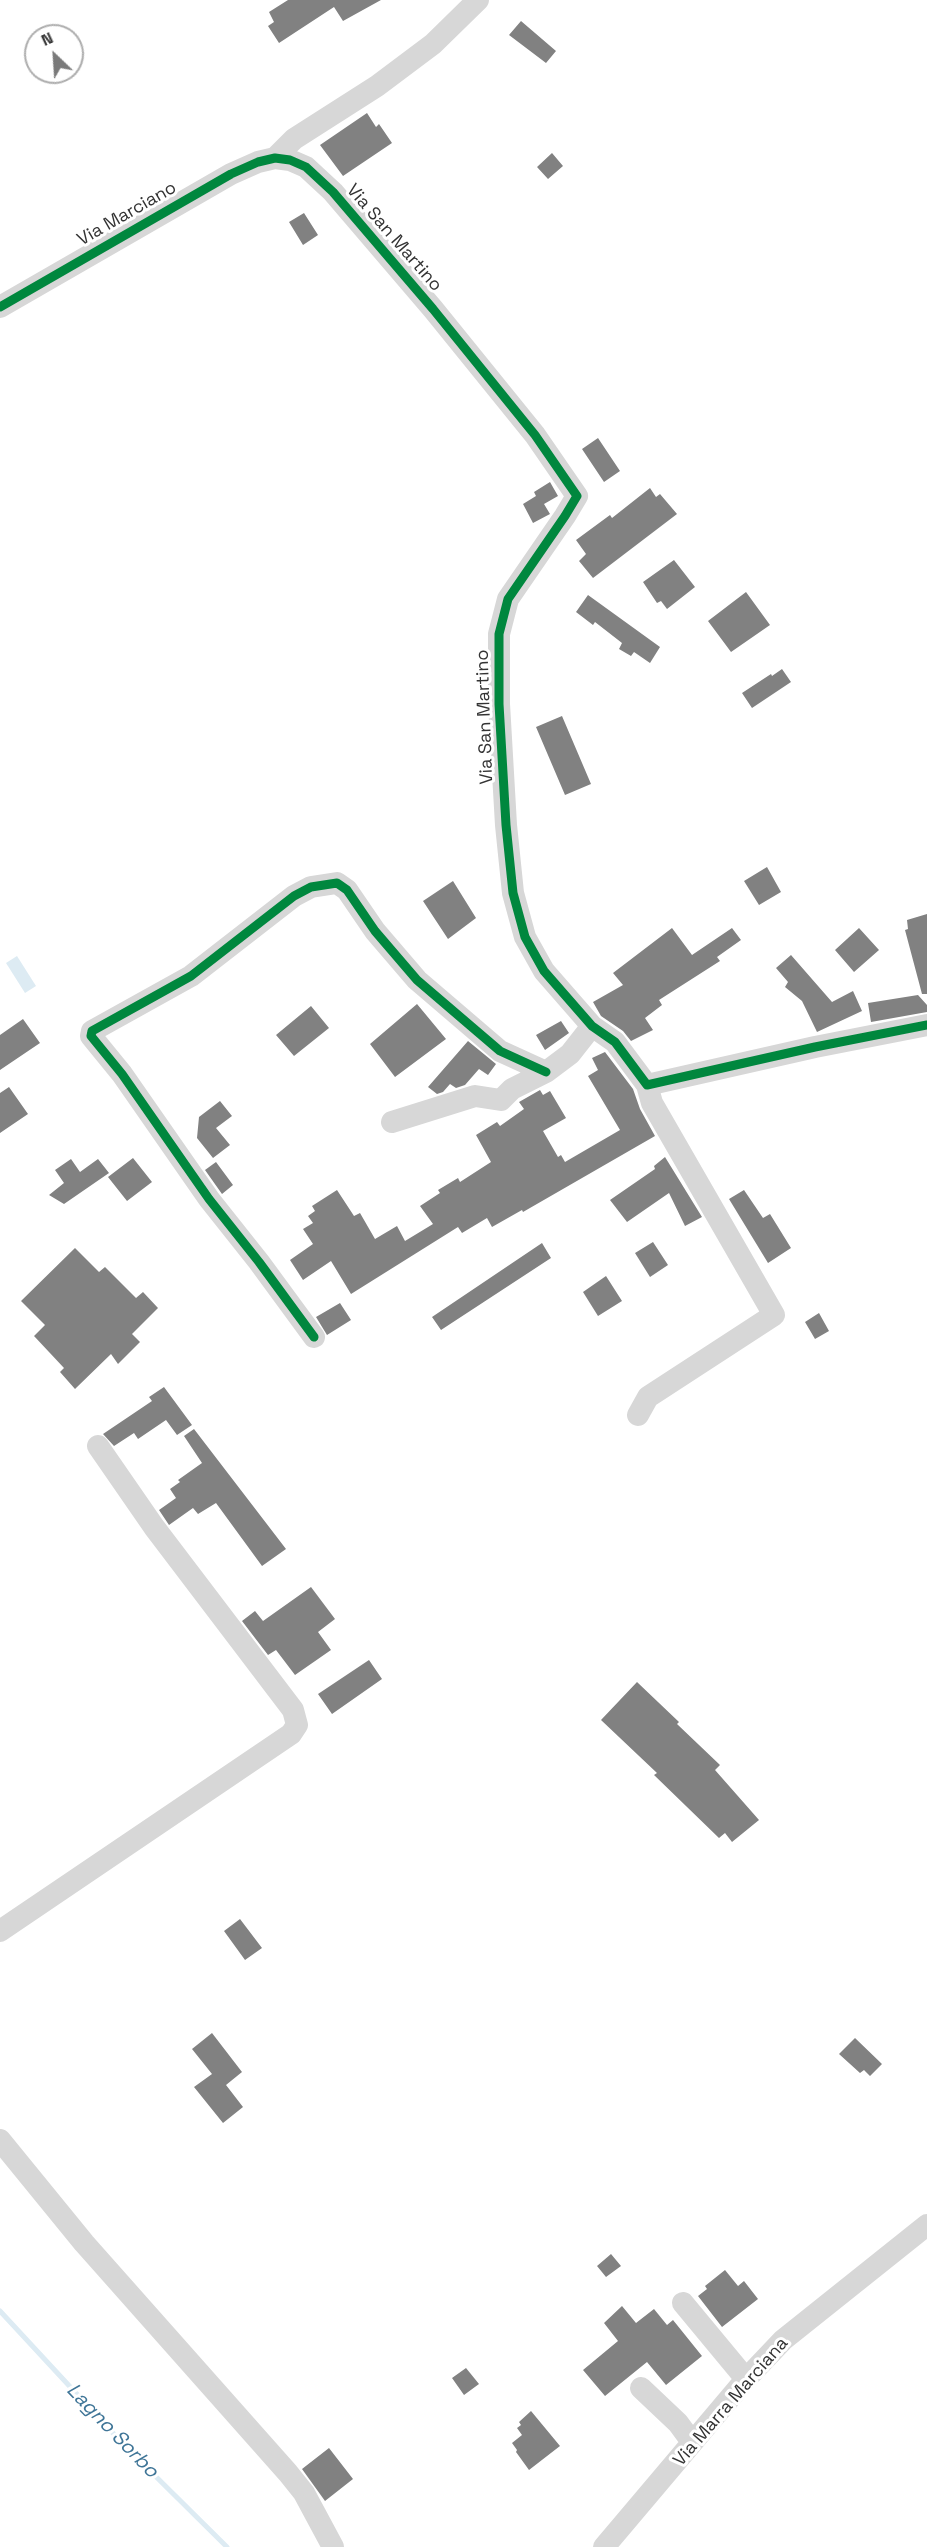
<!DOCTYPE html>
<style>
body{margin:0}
#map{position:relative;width:927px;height:2547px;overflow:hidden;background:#fff;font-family:"Space Grotesk",sans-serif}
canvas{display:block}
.north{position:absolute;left:24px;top:24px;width:60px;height:60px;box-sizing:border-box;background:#fff;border:2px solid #adadad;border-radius:50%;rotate:335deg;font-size:16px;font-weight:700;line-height:24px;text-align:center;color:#333}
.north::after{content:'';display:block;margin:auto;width:21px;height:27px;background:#7a7a7a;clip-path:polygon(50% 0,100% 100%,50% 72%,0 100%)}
</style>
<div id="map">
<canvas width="927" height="2547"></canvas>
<div class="north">N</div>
</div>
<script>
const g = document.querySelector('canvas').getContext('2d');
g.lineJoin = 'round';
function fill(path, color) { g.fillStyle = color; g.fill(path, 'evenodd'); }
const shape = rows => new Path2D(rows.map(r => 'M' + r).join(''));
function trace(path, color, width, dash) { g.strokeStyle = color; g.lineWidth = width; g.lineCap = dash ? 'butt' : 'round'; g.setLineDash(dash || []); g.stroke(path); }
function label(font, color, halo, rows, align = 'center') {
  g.font = font + ' "Space Grotesk",sans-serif'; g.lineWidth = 6; g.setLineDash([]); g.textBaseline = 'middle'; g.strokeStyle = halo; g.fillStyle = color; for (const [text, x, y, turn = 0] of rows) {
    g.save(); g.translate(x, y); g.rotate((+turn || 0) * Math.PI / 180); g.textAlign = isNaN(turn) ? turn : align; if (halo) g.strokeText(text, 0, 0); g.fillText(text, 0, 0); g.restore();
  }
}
fill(shape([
 [17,956,36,986,25,993,6,963]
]), '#ddebf3');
trace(shape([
 [0,2311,124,2445,227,2547]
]), '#ddebf3', 5);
fill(shape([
 [288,0,381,0,343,21,334,7,279,43,268,26,274,22,269,12],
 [521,21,556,51,546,63,509,35],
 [367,113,376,127,379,124,392,143,343,176,320,145],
 [552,153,563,166,548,179,537,167],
 [304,213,318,235,303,245,289,222],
 [598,438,620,471,604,482,582,449],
 [550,482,558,496,544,504,550,514,533,523,523,504,536,496,534,492],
 [650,488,656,497,660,494,677,514,593,578,579,561,586,554,576,540,610,515,612,518],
 [674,560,695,587,667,609,661,601,657,603,643,582],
 [746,592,770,625,731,652,708,621],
 [588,595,660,647,650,663,634,652,631,656,619,649,622,643,595,622,593,625,576,612],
 [782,669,791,682,752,708,742,693,771,674,772,676],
 [562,716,591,784,565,795,536,727],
 [767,867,781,892,759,905,744,881],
 [453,881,476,918,448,939,423,901],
 [927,914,927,994,922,994,905,930,908,929,907,920],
 [672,928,692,955,732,928,741,940,717,957,720,961,659,1000,662,1005,645,1018,653,1030,631,1041,623,1031,601,1016,593,1002,623,985,613,973],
 [859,928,879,950,854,972,835,950],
 [791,955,832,1002,853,991,862,1011,817,1032,802,1001,785,987,788,982,776,968],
 [918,995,927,1005,927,1012,871,1022,868,1003],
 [417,1004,446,1039,395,1077,370,1044],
 [311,1006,329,1028,294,1056,276,1035],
 [23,1019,40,1043,0,1070,0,1035],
 [561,1021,569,1033,545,1050,536,1035],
 [468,1041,496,1064,488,1075,479,1069,465,1085,456,1088,450,1084,443,1092,437,1094,428,1087],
 [605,1052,633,1089,640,1109,655,1136,523,1212,522,1210,492,1227,487,1218,462,1233,458,1227,351,1294,331,1261,303,1280,290,1260,313,1244,303,1229,313,1223,308,1216,315,1211,312,1206,337,1190,354,1216,360,1213,375,1239,397,1226,405,1241,433,1224,420,1206,440,1193,438,1190,458,1178,460,1182,491,1162,476,1135,497,1122,500,1126,524,1109,519,1102,540,1090,543,1095,550,1091,566,1118,543,1131,558,1157,561,1155,565,1162,620,1130,588,1076,598,1070,592,1058],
 [9,1087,28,1114,0,1133,0,1093],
 [220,1101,232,1116,216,1128,230,1145,213,1158,197,1138,199,1117],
 [665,1157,702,1217,685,1226,669,1193,627,1222,610,1200,655,1169,654,1166],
 [133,1158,152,1182,127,1201,108,1177],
 [71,1159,80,1172,98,1159,109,1173,64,1204,49,1195,64,1183,55,1170],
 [216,1162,233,1185,222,1194,205,1170],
 [744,1190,763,1218,770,1214,791,1248,768,1263,729,1199],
 [653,1242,668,1265,650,1277,635,1253],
 [542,1243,551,1258,441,1330,432,1317],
 [75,1248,99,1272,105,1267,136,1298,143,1292,158,1308,132,1334,140,1342,118,1364,111,1354,75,1389,60,1372,64,1368,34,1336,45,1325,21,1301],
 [606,1276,622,1301,598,1316,583,1292],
 [340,1303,351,1320,327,1335,316,1317],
 [819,1313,829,1331,815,1339,805,1322],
 [164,1387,192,1425,177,1435,166,1420,138,1439,134,1433,114,1446,103,1434,152,1401,149,1397],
 [194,1429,286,1549,262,1566,216,1503,198,1514,193,1508,169,1525,159,1510,176,1498,170,1489,180,1482,178,1480,202,1463,184,1436],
 [311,1587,335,1619,318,1632,331,1650,295,1675,276,1650,268,1655,242,1621,255,1611,263,1621],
 [369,1660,382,1679,332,1714,318,1694],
 [637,1682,679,1722,677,1724,720,1765,715,1770,759,1820,732,1842,725,1833,719,1838,654,1775,657,1773,601,1720],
 [240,1919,262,1948,245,1960,224,1931],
 [212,2033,242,2072,226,2085,243,2107,223,2123,194,2087,212,2074,192,2049],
 [855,2038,882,2064,870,2076,864,2070,860,2073,839,2054],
 [611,2254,621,2266,606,2277,597,2266],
 [725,2270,738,2286,744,2281,758,2299,722,2327,698,2296,707,2289,705,2286],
 [622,2306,636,2323,654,2309,667,2325,673,2320,702,2356,666,2385,647,2362,605,2396,583,2370,618,2341,604,2323],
 [466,2368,479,2384,464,2395,452,2378],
 [531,2411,560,2446,529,2470,516,2452,517,2450,512,2443,522,2435,517,2428,521,2425,519,2422],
 [329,2448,353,2479,325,2501,302,2469]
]), '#818181');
trace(shape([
 [275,158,294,139,377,86,433,44,478,0],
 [0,307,231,174,258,162,275,158,290,160,306,167,333,192,433,309,535,435,577,496,565,516,508,599,499,634,499,704,506,825,513,893,525,937,544,971,592,1026,615,1042,647,1085,815,1047,927,1025],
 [392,1122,475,1096,501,1100,512,1089,546,1072,570,1054,592,1026],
 [314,1337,259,1262,209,1199,122,1074,91,1036,92,1031,191,976,294,896,311,887,337,883,347,890,375,931,417,980,500,1051,546,1072],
 [638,1415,648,1397,774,1315,652,1103,647,1085],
 [0,1931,291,1734,297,1725,293,1710,154,1527,98,1446],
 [0,2140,84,2243,288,2473,304,2493,333,2547],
 [683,2303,746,2379],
 [641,2388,678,2423,692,2442],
 [604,2547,746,2379,783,2340,927,2225]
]), '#d7d7d7', 22);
trace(shape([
 [0,307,231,174,258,162,275,158,290,160,306,167,333,192,433,309,535,435,577,496,565,516,508,599,499,634,499,704,506,825,513,893,525,937,544,971,592,1026,615,1042,647,1085,815,1047,927,1025],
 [314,1337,259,1262,209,1199,122,1074,91,1036,92,1031,191,976,294,896,311,887,337,883,347,890,375,931,417,980,500,1051,546,1072]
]), '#00873e', 9);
label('18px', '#333', '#fff', [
 ["Via Marciano",127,214,-30],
 ["Via San Martino",394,238,49],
 ["Via San Martino",485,717,-92],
 ["Via Marra Marciana",731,2402,-49]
]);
label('italic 20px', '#3f7597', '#fff', [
 ["Lagno Sorbo",112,2431,46]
]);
</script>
